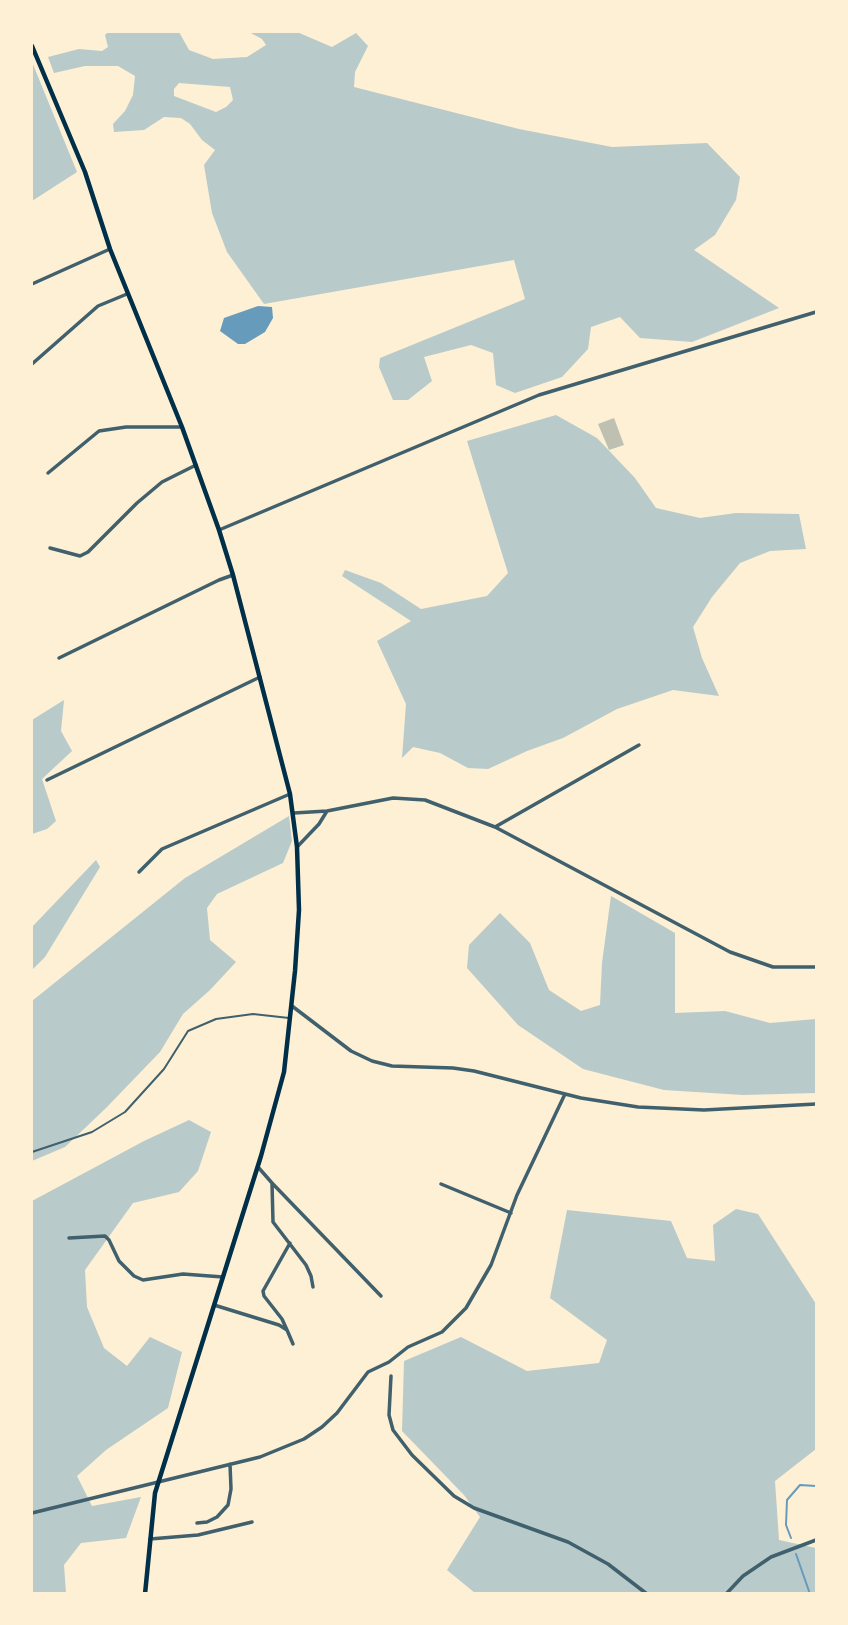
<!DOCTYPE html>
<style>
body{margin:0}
#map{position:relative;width:848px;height:1625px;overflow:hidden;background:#fdf0d5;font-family:"Archivo Narrow",sans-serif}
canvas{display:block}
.frame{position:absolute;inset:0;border:33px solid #fdf0d5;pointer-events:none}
</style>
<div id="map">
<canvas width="848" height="1625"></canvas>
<div class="frame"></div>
</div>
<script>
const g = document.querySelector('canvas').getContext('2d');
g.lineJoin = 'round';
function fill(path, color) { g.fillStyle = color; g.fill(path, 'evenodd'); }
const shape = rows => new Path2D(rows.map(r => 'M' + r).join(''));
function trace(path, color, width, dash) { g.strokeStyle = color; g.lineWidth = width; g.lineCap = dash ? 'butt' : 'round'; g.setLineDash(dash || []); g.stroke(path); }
fill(shape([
 [108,32,179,32,189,50,213,59,247,57,266,45,262,39,249,32,297,32,332,47,356,33,368,46,355,72,354,87,519,129,612,147,707,143,740,177,736,200,715,235,694,250,779,308,692,342,640,338,620,317,591,327,588,349,562,377,515,393,496,385,493,353,471,345,424,357,432,381,408,400,393,400,379,367,380,358,525,299,514,260,264,304,227,252,212,213,204,165,215,150,202,140,190,124,181,118,164,117,144,130,114,132,113,124,125,111,133,95,135,76,118,66,85,66,54,73,48,57,79,49,102,51,108,47,105,35],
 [179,83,230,87,233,100,226,107,216,112,174,96,174,89],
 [32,62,77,172,32,201],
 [556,415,597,438,635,478,656,508,700,518,736,513,799,514,806,549,770,551,740,563,712,597,693,627,702,658,719,696,673,690,617,709,563,738,527,751,488,769,468,768,440,753,413,747,402,758,406,704,377,641,411,621,342,576,345,570,381,583,421,609,487,596,508,573,467,441],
 [64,700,61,731,72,751,42,779,56,821,47,829,32,834,32,720],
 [289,816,292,841,283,863,217,894,207,908,210,940,236,962,210,990,183,1014,160,1052,106,1108,65,1147,32,1161,32,1001,185,878],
 [96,860,100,867,45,957,32,970,32,927],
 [611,896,675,933,675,1013,725,1011,770,1023,816,1019,816,1093,743,1095,664,1090,583,1069,518,1025,467,968,469,945,500,913,530,943,549,990,581,1011,600,1005,602,963],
 [189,1120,211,1132,198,1171,179,1192,133,1203,85,1270,87,1307,104,1348,127,1366,150,1337,182,1352,168,1408,106,1450,77,1476,92,1506,141,1497,126,1538,81,1543,64,1565,66,1593,32,1594,32,1201,144,1141],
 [736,1209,758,1214,816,1304,816,1449,775,1481,779,1540,816,1548,816,1593,475,1593,447,1570,480,1517,464,1495,402,1431,404,1361,461,1337,527,1371,599,1363,607,1340,550,1298,567,1210,671,1221,687,1258,715,1261,713,1225]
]), '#b9caca');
fill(shape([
 [258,306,272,307,273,318,265,332,245,344,238,344,220,331,224,318]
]), '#669bbc');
trace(shape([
 [791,1538,786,1525,787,1500,800,1485,816,1486],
 [796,1554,810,1594]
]), '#669bbc', 2);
fill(shape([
 [614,418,624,445,609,450,598,424]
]), '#bec0b2');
trace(shape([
 [32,1152,92,1132,125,1112,164,1069,188,1031,216,1019,253,1014,289,1018]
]), '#3f606c', 2);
trace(shape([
 [32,284,110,249],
 [32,364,98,306,127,294],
 [48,473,99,431,126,427,182,427],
 [219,530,539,395,816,312],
 [50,548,80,556,88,552,137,503,162,482,196,465],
 [59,658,219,580,233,575],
 [47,780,260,677],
 [294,813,327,811,393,798,425,800,495,827,730,952,773,967,816,967],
 [495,827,639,745],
 [297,847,319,824,327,811],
 [139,872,162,849,290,794],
 [292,1006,351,1051,372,1061,392,1066,453,1068,474,1071,581,1098,638,1107,704,1110,816,1104],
 [258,1167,272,1183,273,1222,306,1265,311,1276,313,1287],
 [272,1183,381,1296],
 [441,1184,511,1213],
 [69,1238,105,1236,109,1240,119,1261,134,1276,143,1280,183,1274,223,1277],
 [214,1305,279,1325,287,1330,293,1344],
 [287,1330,282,1319,264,1296,263,1291,290,1243],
 [391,1376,389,1415,393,1430,412,1455,454,1496,474,1508,568,1542,608,1564,647,1594],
 [32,1513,260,1457,304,1439,322,1427,337,1413,368,1372,389,1362,408,1347,442,1332,466,1308,491,1265,517,1195,565,1094],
 [197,1523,207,1522,217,1517,228,1505,231,1489,230,1464],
 [150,1539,198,1535,252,1522],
 [726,1594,743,1576,771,1557,816,1540]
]), '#3f606c', 3.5);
trace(shape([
 [32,46,85,172,110,249,182,427,219,530,233,575,290,794,297,847,299,910,295,971,284,1072,261,1156,155,1493,145,1594]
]), '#003049', 4.5);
</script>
